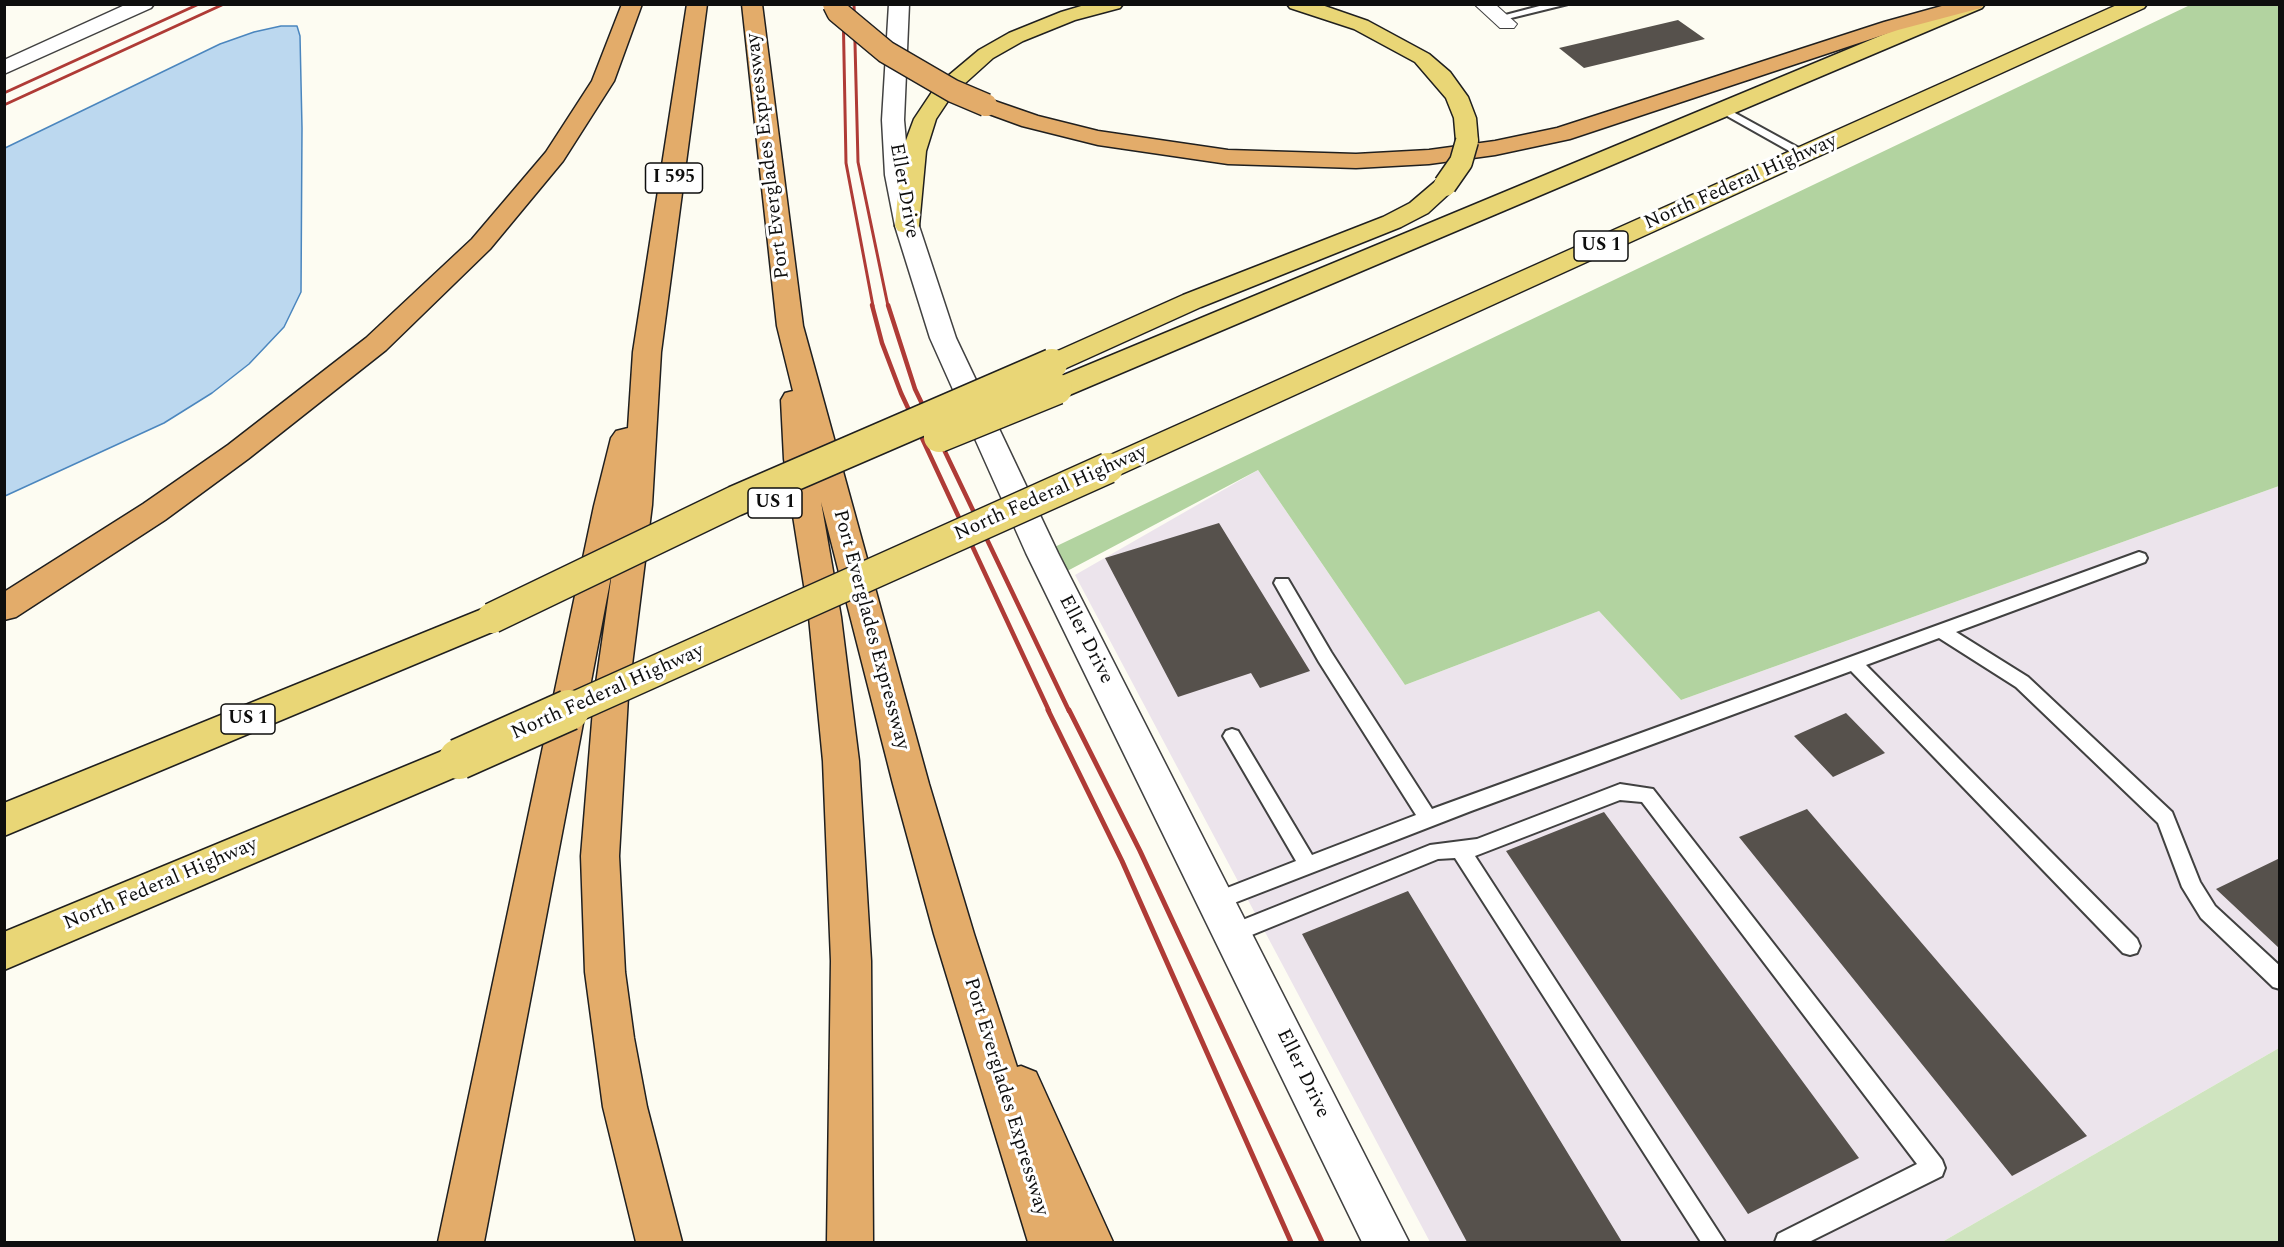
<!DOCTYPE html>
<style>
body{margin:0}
#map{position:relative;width:2284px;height:1247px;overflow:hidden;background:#fdfcf2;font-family:Spectral,serif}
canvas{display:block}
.frame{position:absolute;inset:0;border:6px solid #0e0e0e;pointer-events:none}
</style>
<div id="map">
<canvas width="2284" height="1247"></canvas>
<div class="frame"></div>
</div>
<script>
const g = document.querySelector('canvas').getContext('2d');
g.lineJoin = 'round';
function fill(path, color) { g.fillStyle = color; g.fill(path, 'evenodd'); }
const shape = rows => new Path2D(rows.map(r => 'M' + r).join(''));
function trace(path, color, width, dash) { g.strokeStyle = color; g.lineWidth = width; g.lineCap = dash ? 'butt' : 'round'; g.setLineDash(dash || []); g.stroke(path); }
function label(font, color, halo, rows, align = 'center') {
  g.font = font + ' Spectral,serif'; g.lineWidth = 6; g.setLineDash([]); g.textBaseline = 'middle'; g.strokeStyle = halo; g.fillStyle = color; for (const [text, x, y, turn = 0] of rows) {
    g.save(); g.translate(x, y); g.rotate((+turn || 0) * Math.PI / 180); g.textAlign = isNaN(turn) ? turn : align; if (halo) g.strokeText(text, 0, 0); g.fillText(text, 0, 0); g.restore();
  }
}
fill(shape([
 [1258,470,1405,685,1599,611,1681,700,2279,486,2279,1048,1942,1242,1430,1242,1075,575]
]), '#ece4ec');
fill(shape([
 [2279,1048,2279,1242,1942,1242]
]), '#cfe4bf');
fill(shape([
 [2190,5,2279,5,2279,486,1681,700,1599,611,1405,685,1258,470,1054,578,1042,553]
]), '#b2d3a0');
const water = shape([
 [281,26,297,26,300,36,302,128,301,292,284,327,249,364,212,393,164,423,5,496,5,148,220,44,254,32,281,26]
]);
fill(water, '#bcd8ef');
trace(water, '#4b86be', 1.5);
fill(shape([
 [1678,20,1705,39,1584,68,1559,48],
 [1219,523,1310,671,1260,688,1251,673,1178,697,1105,558],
 [1846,713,1885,753,1833,777,1794,736],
 [1807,809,2087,1136,2012,1176,1739,837],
 [1604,812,1859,1158,1748,1214,1506,851],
 [2280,858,2280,949,2216,889],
 [1408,891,1622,1242,1467,1242,1302,934]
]), '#56514c');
const service = shape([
 [1547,4,1568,4,1499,21,1494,18,1547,4],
 [1724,107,1808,153,1810,155,1800,157,1720,112,1718,110,1724,107],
 [2139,552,2145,554,2147,558,2145,562,1956,632,2028,677,2172,812,2200,882,2215,906,2280,966,2280,989,2273,987,2201,918,2182,887,2158,823,2016,687,1939,638,1866,665,2137,939,2140,946,2137,953,2130,955,2123,953,1851,671,1471,811,1216,910,1209,907,1206,901,1209,895,1296,861,1226,741,1223,736,1226,731,1232,729,1238,731,1312,855,1416,815,1319,662,1274,583,1276,579,1288,579,1331,652,1432,809,2139,552],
 [1620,784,1653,789,1942,1160,1945,1168,1942,1176,1809,1242,1775,1242,1778,1234,1917,1164,1642,802,1620,800,1475,856,1725,1242,1701,1242,1455,858,1438,859,1232,943,1225,941,1222,934,1225,927,1430,845,1477,839,1620,784]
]);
const minor = shape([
 [1474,4,1495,4,1517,24,1514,28,1500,28,1474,4]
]);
const tertiary = shape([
 [127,4,154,4,151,8,4,74,4,60,127,4],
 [889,4,909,4,904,120,909,175,919,226,956,338,1058,553,1409,1242,1362,1242,1026,553,930,338,895,226,885,175,882,120,889,4]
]);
const primary = shape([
 [1088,4,1123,4,1120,8,1075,20,1023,41,993,58,952,95,936,119,926,151,919,226,916,231,907,233,898,231,895,226,902,151,914,119,936,86,979,50,1009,33,1061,12,1088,4],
 [1287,4,1319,4,1368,21,1429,54,1450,72,1468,97,1476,118,1478,141,1475,146,1459,146,1456,141,1454,118,1446,98,1415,62,1354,29,1290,8,1287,4],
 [1957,4,1985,4,1982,8,1067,396,1057,398,1047,396,1043,389,1047,382,1957,4],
 [2119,4,2147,4,2144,8,1119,475,1108,478,1097,475,1093,468,1097,461,2119,4],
 [1445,178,1453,180,1457,185,1453,190,1428,213,1401,227,1201,307,1062,370,1052,373,1042,370,1038,364,1042,358,1183,295,1383,217,1410,203,1437,180,1445,178],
 [492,605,504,609,508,618,504,627,4,836,4,803,492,605],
 [459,744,472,748,477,759,472,770,4,970,4,932,459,744]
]);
const motorway = shape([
 [622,4,642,4,614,81,563,161,490,249,386,350,248,459,165,520,16,617,4,620,4,592,143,504,228,445,366,338,472,239,546,152,592,81,622,4],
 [687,4,707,4,661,352,652,505,628,697,619,856,625,972,634,1038,647,1107,682,1242,636,1242,603,1107,585,972,581,856,594,697,613,566,484,1242,438,1242,594,506,611,438,616,431,628,428,633,352,687,4],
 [742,4,762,4,803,326,929,784,974,934,1017,1067,1021,1066,1036,1072,1113,1242,1028,1242,934,934,893,784,821,502,841,617,859,761,871,961,873,1242,827,1242,831,961,823,761,809,617,784,459,781,400,785,393,793,391,777,326,742,4],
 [1949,4,1984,4,1981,8,1898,30,1570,139,1495,155,1429,164,1356,168,1228,164,1098,145,1022,126,978,110,975,105,978,100,986,98,1038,116,1098,131,1228,150,1356,154,1429,150,1495,141,1557,128,1884,22,1949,4]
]);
trace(service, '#414141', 4);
trace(minor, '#414141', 2);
trace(tertiary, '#414141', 3);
trace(primary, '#1f1f1f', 3);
trace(motorway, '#1f1f1f', 3);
fill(service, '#fff');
fill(minor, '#fff');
fill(tertiary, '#fff');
fill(primary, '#e9d676');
fill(motorway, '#e3ac6a');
trace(shape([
 [843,4,846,163,873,306],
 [854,4,858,162,888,306],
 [4,93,199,4],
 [4,105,224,4]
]), '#af3b36', 3);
trace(shape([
 [872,305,882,343,901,393,1049,711],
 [888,305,915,389,1069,711]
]), '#af3b36', 4.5);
trace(shape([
 [1048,710,1122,861,1291,1242],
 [1069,710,1140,851,1322,1242]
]), '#af3b36', 5);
const primaryBridgeFar2 = shape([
 [1445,185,1461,162,1467,141]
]);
const primaryBridgeFar1 = shape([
 [939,437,1057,389],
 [492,618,735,501,1052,364],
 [566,711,1108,468]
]);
const primaryBridge = shape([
 [459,759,569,710]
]);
const motorwayBridge = shape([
 [834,4,838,12,886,52,953,91,986,105]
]);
trace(primaryBridgeFar2, '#1f1f1f', 25, []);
trace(primaryBridgeFar1, '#1f1f1f', 33, []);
trace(primaryBridge, '#1f1f1f', 43, []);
trace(motorwayBridge, '#1f1f1f', 25, []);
trace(primaryBridgeFar2, '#e9d676', 22);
trace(primaryBridgeFar1, '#e9d676', 30);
trace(primaryBridge, '#e9d676', 40);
trace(motorwayBridge, '#e3ac6a', 22);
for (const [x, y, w] of [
 [674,178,57],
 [1601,246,54],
 [775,503,54],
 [248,719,54]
]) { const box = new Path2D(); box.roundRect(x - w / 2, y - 15, w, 30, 4.5); g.fillStyle = '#fff'; g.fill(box); trace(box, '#0e0e0e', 1.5); }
label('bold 18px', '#0e0e0e', null, [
 ["I 595",674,178],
 ["US 1",1601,246],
 ["US 1",775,503],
 ["US 1",248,719]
]);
label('20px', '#0e0e0e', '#fff', [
 ["Port Everglades Expressway",769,156,-97],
 ["North Federal Highway",1741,183,-24],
 ["Eller Drive",903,191,80],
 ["North Federal Highway",1051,494,-24],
 ["Port Everglades Expressway",870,630,75],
 ["Eller Drive",1085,640,63],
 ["North Federal Highway",608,693,-24],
 ["North Federal Highway",161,885,-23],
 ["Eller Drive",1302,1074,64],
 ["Port Everglades Expressway",1005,1097,73]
]);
</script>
